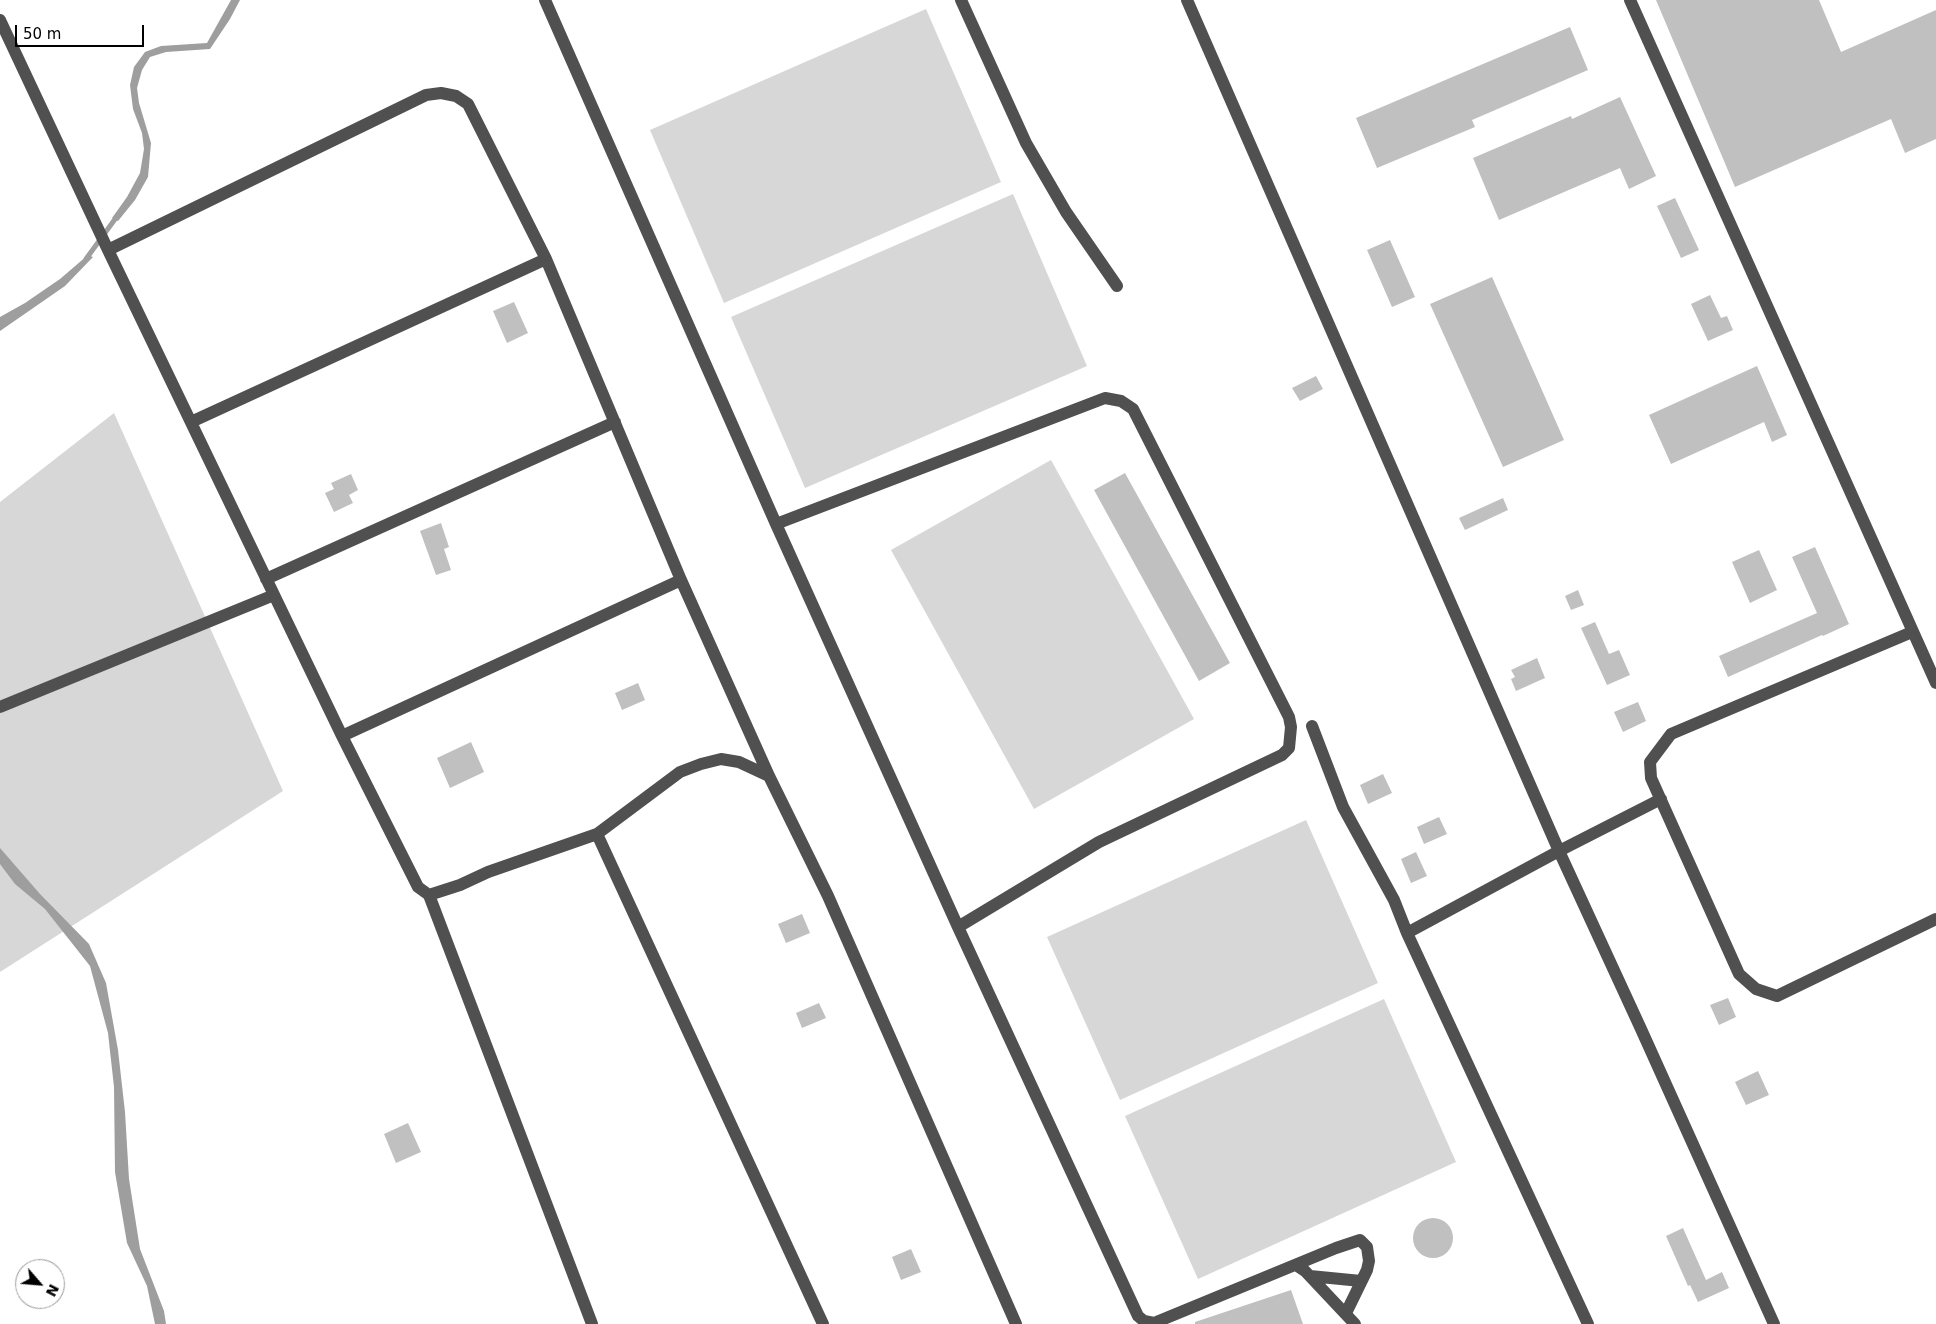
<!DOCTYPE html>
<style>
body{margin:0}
#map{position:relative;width:1936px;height:1324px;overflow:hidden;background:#fff;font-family:"DejaVu Sans",sans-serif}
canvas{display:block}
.north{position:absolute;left:15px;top:1259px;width:50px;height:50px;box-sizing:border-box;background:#fff;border:1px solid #999;border-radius:50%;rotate:117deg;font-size:14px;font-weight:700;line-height:20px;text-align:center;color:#000}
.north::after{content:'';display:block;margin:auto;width:18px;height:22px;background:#000;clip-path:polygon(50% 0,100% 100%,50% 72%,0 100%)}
.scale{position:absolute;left:15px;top:25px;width:129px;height:22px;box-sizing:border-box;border:2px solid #000;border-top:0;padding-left:6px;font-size:15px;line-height:18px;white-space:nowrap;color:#000;-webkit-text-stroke:4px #fff;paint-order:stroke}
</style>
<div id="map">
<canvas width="1936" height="1324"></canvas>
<div class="north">N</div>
<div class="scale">50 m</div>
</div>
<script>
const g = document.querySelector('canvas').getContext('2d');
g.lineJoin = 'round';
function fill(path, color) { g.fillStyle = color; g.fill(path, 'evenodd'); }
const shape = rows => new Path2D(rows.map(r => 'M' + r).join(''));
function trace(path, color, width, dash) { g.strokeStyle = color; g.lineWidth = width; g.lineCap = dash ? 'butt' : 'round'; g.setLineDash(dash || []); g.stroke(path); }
fill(shape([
 [926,9,1001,182,724,303,650,130],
 [1013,194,1087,366,805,488,731,317],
 [114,413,283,791,0,972,0,502],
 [1051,460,1194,719,1034,809,891,550],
 [1306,820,1378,983,1120,1100,1047,937],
 [1384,999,1456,1162,1198,1279,1125,1116]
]), '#d7d7d7');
fill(shape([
 [231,0,240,0,230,19,210,49,166,52,150,57,142,70,137,88,139,103,151,143,148,177,135,200,118,221,112,218,127,197,140,173,144,149,142,133,133,109,130,85,134,67,145,52,161,46,207,43],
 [88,255,93,257,65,286,0,331,0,317,25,303,60,279],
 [0,848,40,894,89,944,106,983,118,1050,125,1112,129,1179,140,1249,164,1311,166,1324,155,1324,147,1286,127,1243,115,1172,114,1087,108,1033,90,966,45,909,15,884,0,864]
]), '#9e9e9e');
trace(shape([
 [86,259,118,215]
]), '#9e9e9e', 5);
fill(shape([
 [1656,0,1819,0,1841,52,1936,10,1936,139,1905,153,1891,119,1735,187],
 [1570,27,1588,70,1472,120,1475,127,1377,168,1356,118],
 [1620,97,1656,176,1629,189,1620,168,1499,220,1473,158,1571,116,1572,119],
 [1675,198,1699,250,1681,258,1657,206],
 [1390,240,1415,297,1392,307,1367,250],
 [1492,277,1564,440,1503,467,1430,304],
 [1710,295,1721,318,1727,316,1733,330,1708,341,1691,304],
 [514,302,528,333,507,343,493,311],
 [1757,366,1787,435,1772,442,1764,422,1671,464,1649,415],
 [1316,376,1323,389,1300,401,1292,388],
 [1125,473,1230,663,1199,681,1094,490],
 [351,474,358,490,349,495,353,503,334,512,325,493,334,489,331,483],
 [1503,498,1508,510,1465,530,1459,518],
 [441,523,449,547,444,549,451,570,436,575,420,531],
 [1815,547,1849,624,1823,636,1822,635,1728,677,1719,656,1817,613,1792,557],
 [1759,550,1777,590,1750,603,1732,562],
 [1578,590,1584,605,1571,610,1565,596],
 [1595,622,1609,654,1619,650,1630,675,1607,685,1581,628],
 [1537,658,1545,678,1516,691,1511,679,1515,677,1511,670],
 [638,683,645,700,622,710,615,693],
 [1638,702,1646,721,1623,732,1614,712],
 [471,742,484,772,450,788,437,758],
 [1383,774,1392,793,1368,804,1360,785],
 [1439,817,1447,834,1424,844,1417,827],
 [1416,852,1427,876,1411,883,1401,859],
 [802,914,810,933,786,943,778,924],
 [1728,998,1736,1017,1719,1025,1710,1005],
 [819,1003,826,1018,802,1028,796,1013],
 [1758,1071,1769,1095,1746,1105,1735,1082],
 [408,1123,421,1152,396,1163,384,1134],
 '1413 1238a20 20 0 1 1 40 0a20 20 0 1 1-40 0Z',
 [1683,1228,1706,1280,1722,1272,1729,1288,1698,1302,1690,1285,1688,1286,1666,1236],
 [911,1249,921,1272,901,1280,892,1257],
 [1291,1290,1303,1324,1195,1324,1195,1322]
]), '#c0c0c0');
trace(shape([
 [545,0,776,524,958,927,1138,1316,1144,1321,1154,1323,1336,1248,1360,1240,1367,1247,1369,1261,1367,1270,1346,1313],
 [961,0,1026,143,1066,212,1117,286],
 [1187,0,1559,851,1407,933,1588,1324],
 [1630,0,1936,683],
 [0,20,108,250,342,736,418,887,429,895,460,885,488,872,597,834,680,772,701,764,721,759,739,762,769,776],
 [108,250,426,95,441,93,456,96,468,104,546,259,681,580,769,776,828,896,1016,1324],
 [191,422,546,259],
 [776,524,1105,398,1121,401,1133,409,1289,717,1291,727,1289,748,1282,755,1099,842,958,927],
 [266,579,615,422],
 [1912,632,1671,734,1650,762,1651,778,1739,974,1756,989,1777,996,1936,919],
 [0,707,274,595],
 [1312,726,1343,807,1394,900,1407,933],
 [342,736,681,580],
 [1661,799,1559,851,1641,1029,1774,1324],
 [597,834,823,1324],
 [429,895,592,1324],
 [1296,1265,1305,1271,1355,1324],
 [1310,1276,1361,1281]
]), '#505050', 12);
</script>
